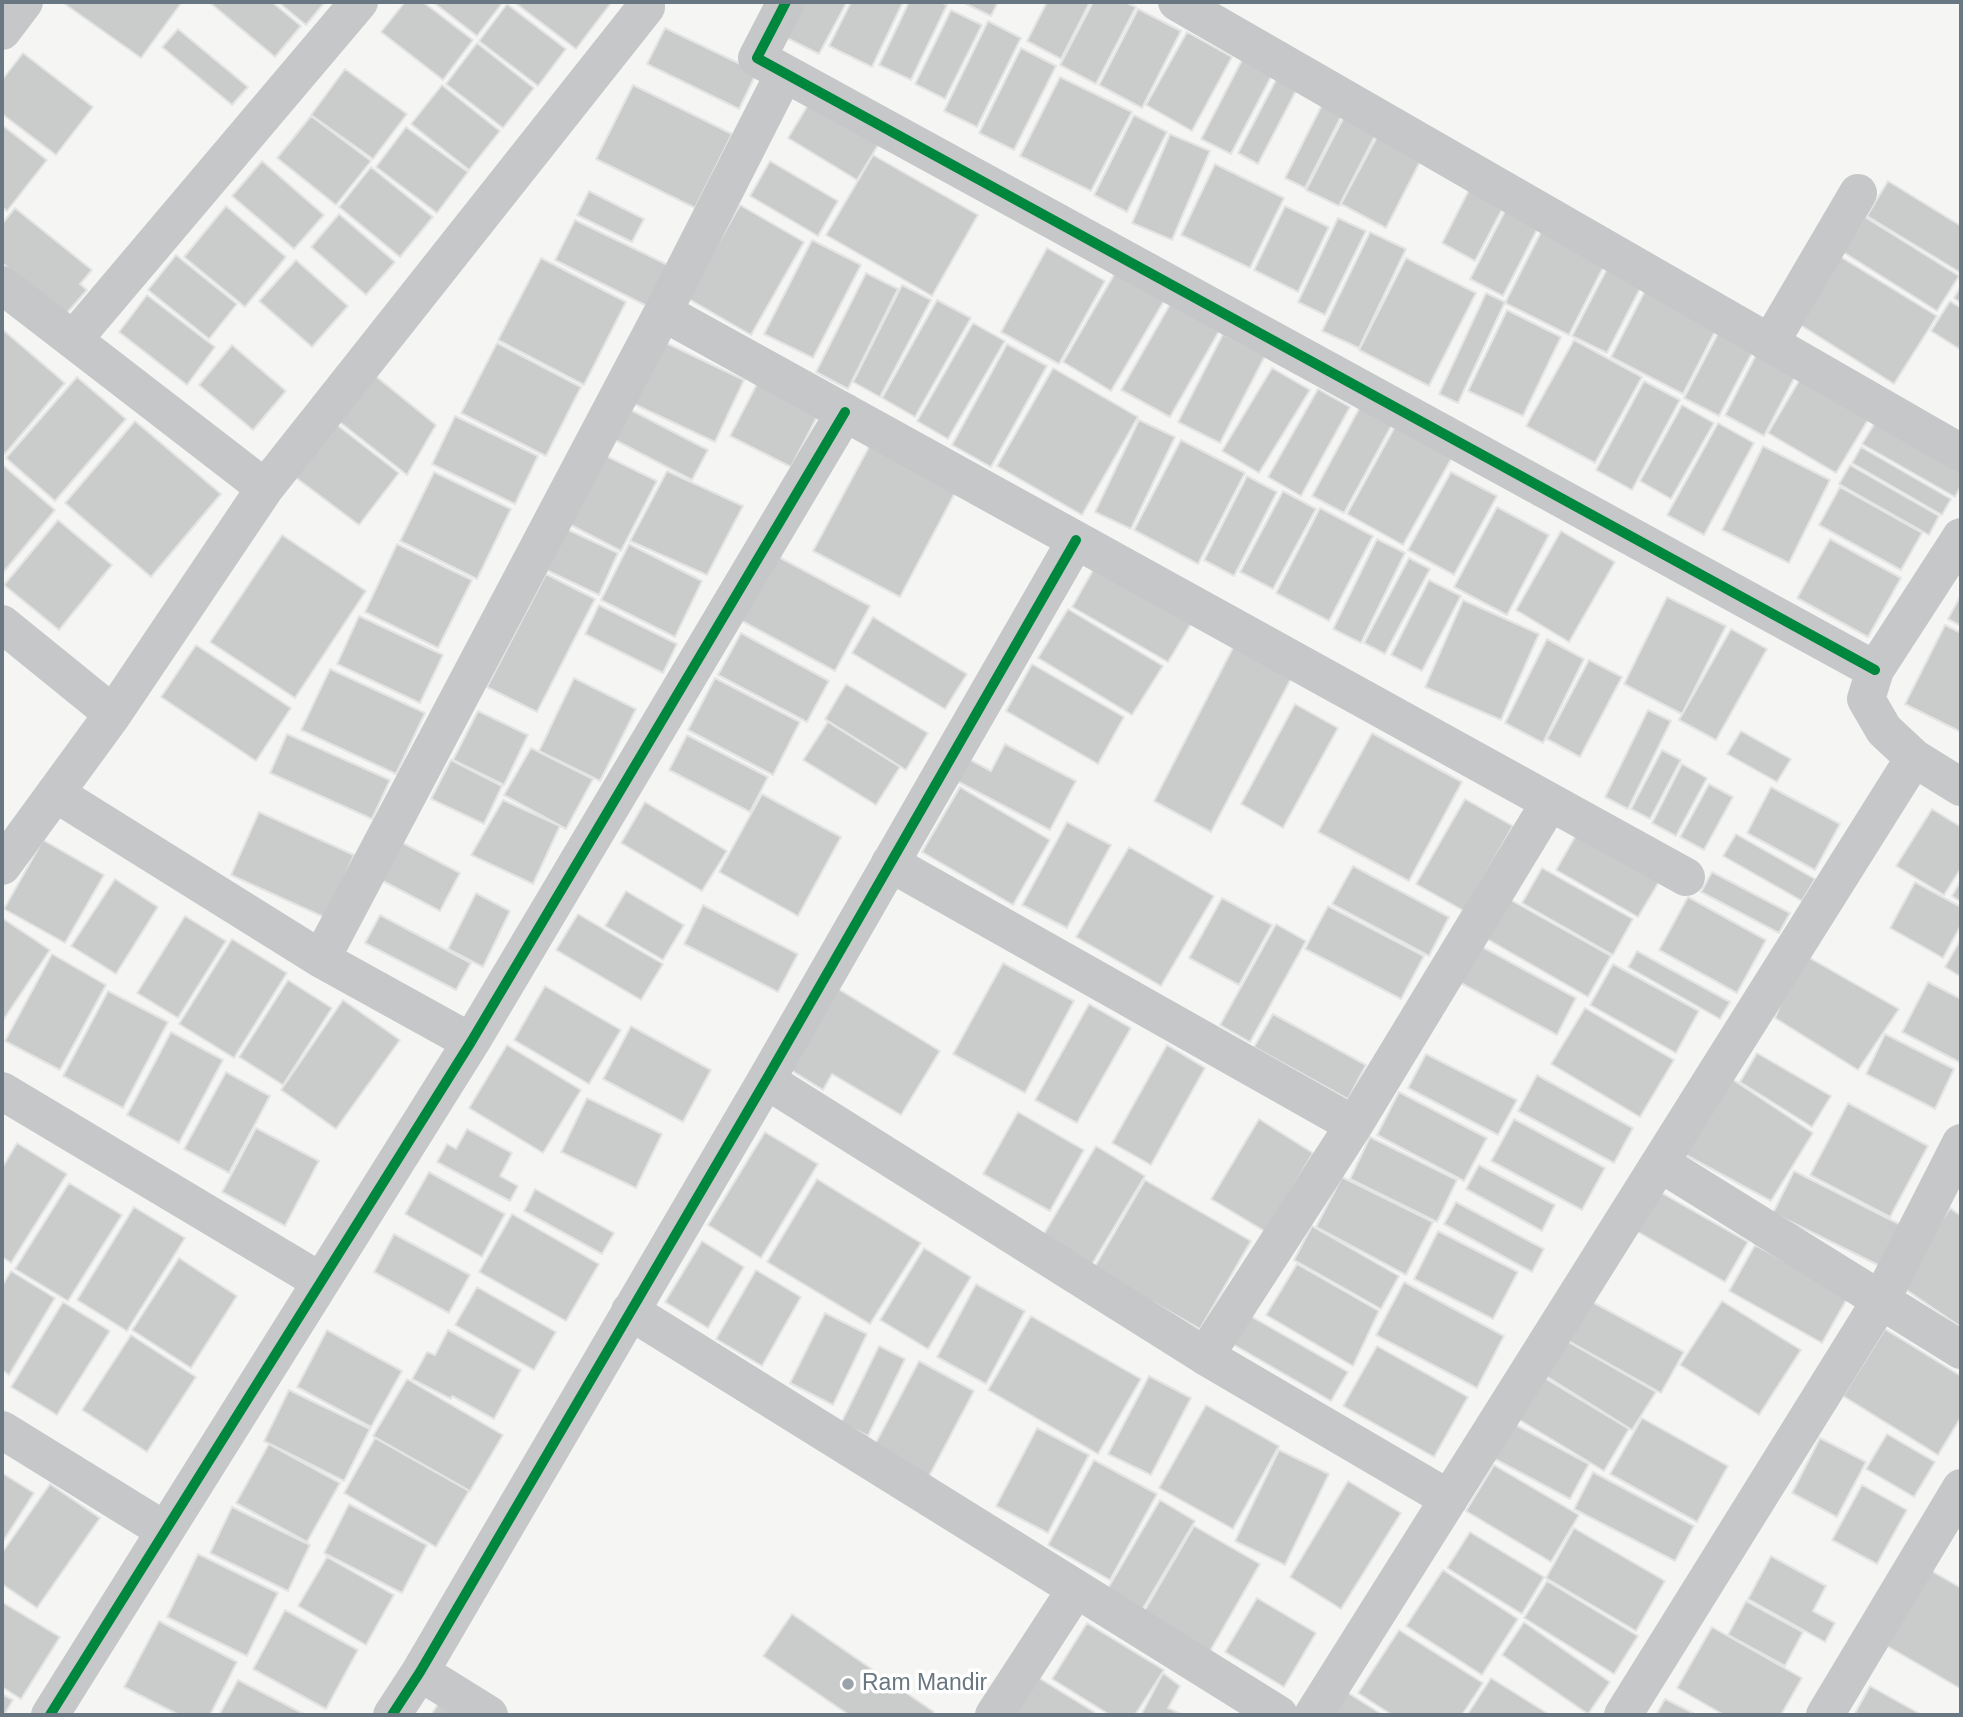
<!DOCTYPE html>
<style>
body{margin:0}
#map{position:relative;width:1963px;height:1717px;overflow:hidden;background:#f5f5f4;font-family:Helvetica,sans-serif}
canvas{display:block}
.frame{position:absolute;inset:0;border:4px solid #687781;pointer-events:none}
</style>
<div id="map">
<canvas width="1963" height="1717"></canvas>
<div class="frame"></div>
</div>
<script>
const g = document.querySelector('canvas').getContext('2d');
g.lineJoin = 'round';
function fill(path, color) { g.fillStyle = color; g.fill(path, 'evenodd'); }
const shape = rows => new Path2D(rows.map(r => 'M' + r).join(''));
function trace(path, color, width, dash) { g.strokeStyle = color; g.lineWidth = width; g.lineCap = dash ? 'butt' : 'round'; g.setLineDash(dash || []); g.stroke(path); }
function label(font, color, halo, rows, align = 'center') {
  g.font = font + ' Helvetica,sans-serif'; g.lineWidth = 7; g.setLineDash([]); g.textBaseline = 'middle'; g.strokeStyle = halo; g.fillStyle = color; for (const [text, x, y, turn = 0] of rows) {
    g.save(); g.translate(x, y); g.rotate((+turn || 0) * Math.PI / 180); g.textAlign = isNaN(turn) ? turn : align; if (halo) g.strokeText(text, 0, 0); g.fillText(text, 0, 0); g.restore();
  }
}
const building = shape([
 [62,2,182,2,141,58,62,2],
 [209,2,272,2,301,26,275,57,209,2],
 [278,2,325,2,306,25,278,2],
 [405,2,423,2,473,40,443,80,381,32,405,2],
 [433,2,503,2,477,36,433,2],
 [514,2,609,2,611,3,576,49,514,2],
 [803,2,847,2,819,54,785,37,803,2],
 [851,2,903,2,872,67,829,46,851,2],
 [909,2,941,2,947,5,911,80,879,65,909,2],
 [962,2,998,2,991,16,962,2],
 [1047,2,1090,2,1061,59,1027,41,1047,2],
 [1093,2,1125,2,1136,7,1096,84,1060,65,1093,2],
 [507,4,566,49,538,86,479,41,507,4],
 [1138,9,1181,31,1142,108,1099,85,1138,9],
 [951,10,982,25,945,99,915,84,951,10],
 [988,21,1021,38,977,127,944,111,988,21],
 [665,28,757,72,739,109,647,64,665,28],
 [178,29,248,87,232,105,162,47,178,29],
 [1187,32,1232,57,1192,131,1146,105,1187,32],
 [477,43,534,88,503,128,446,84,477,43],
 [1021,48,1056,66,1014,150,979,133,1021,48],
 [23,53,93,107,56,155,2,114,2,80,23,53],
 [1242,60,1272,75,1231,154,1201,139,1242,60],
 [345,69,407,114,373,159,311,115,345,69],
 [1060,77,1132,112,1091,191,1020,156,1060,77],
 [1277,78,1297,89,1258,164,1238,153,1277,78],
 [442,85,500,131,469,170,411,124,442,85],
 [633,85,732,134,695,208,596,159,633,85],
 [811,100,880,142,857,180,788,138,811,100],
 [1323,103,1343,113,1305,188,1285,178,1323,103],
 [1134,115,1167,132,1127,212,1094,195,1134,115],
 [1345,115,1377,132,1339,206,1306,190,1345,115],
 [311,116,371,161,336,205,277,158,311,116],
 [2,125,47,160,7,211,2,207,2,125],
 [406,127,468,172,437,213,376,167,406,127],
 [1170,134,1210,151,1172,240,1132,223,1170,134],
 [1378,135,1422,158,1386,228,1341,204,1378,135],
 [873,155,978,215,932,296,826,235,873,155],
 [262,161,324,215,294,249,232,196,262,161],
 [770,161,838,201,818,236,750,196,770,161],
 [1215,164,1284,198,1250,268,1181,235,1215,164],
 [371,167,433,217,400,257,339,207,371,167],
 [1888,181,1961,226,1961,273,1867,216,1888,181],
 [1471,186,1505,204,1475,261,1442,243,1471,186],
 [589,191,644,219,632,242,577,215,589,191],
 [740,205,804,242,751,335,687,298,740,205],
 [1508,205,1541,222,1503,296,1470,279,1508,205],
 [226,206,286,257,245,307,184,257,226,206],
 [1285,206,1329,227,1298,292,1254,270,1285,206],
 [15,208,92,270,80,284,87,290,66,314,2,263,2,224,15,208],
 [339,214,395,262,366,295,311,247,339,214],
 [1865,217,1959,276,1937,311,1843,252,1865,217],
 [1338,218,1366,231,1325,315,1298,302,1338,218],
 [575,220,670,266,649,307,555,260,575,220],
 [1543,228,1607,260,1569,335,1505,303,1543,228],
 [1370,232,1406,249,1359,348,1322,331,1370,232],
 [812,240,861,265,813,358,764,334,812,240],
 [1047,248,1105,281,1059,364,1001,332,1047,248],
 [1836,254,1937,316,1894,384,1794,321,1836,254],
 [176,255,237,304,209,339,148,290,176,255],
 [541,258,626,302,584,385,498,340,541,258],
 [1406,258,1476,293,1429,386,1359,350,1406,258],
 [296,260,348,306,312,347,259,301,296,260],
 [1610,263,1644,281,1607,353,1572,336,1610,263],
 [1118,268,1167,296,1111,391,1063,362,1118,268],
 [866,273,898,289,848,389,816,372,866,273],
 [1649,283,1721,320,1683,394,1611,357,1649,283],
 [902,285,931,300,880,397,853,382,902,285],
 [1961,286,1961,303,1954,298,1961,286],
 [1486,293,1505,302,1458,403,1439,394,1486,293],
 [147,295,215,347,187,385,119,332,147,295],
 [937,300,971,318,915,417,882,398,937,300],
 [1172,301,1221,328,1170,417,1121,390,1172,301],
 [1950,301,1961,308,1961,350,1931,331,1950,301],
 [1507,310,1561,337,1523,416,1468,391,1507,310],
 [1724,322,1759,340,1719,416,1684,398,1724,322],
 [973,323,1005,341,948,439,917,421,973,323],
 [2,329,65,383,5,454,2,451,2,329],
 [1223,334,1265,356,1220,443,1178,422,1223,334],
 [1574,340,1642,377,1595,463,1526,426,1574,340],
 [664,342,744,380,715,442,634,404,664,342],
 [497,343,581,387,546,456,461,413,497,343],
 [1007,344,1047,366,991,467,952,445,1007,344],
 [232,345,286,391,253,430,199,385,232,345],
 [1759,349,1799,369,1764,436,1725,415,1759,349],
 [1053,368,1138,417,1082,515,997,466,1053,368],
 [1272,368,1310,390,1259,473,1222,451,1272,368],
 [373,374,436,425,407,475,337,420,373,374],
 [1803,374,1871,415,1836,473,1768,433,1803,374],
 [77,377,126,419,55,501,6,458,77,377],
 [759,380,820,411,791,467,730,436,759,380],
 [1644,381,1680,400,1632,490,1596,470,1644,381],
 [1318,389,1350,407,1301,496,1268,477,1318,389],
 [1361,405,1393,423,1344,513,1312,496,1361,405],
 [1682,405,1714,423,1671,499,1640,481,1682,405],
 [631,410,708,450,692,480,615,440,631,410],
 [1881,413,1961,460,1961,486,1955,497,1862,444,1881,413],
 [455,416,538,456,515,504,432,464,455,416],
 [1139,420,1175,437,1131,529,1095,512,1139,420],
 [135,421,221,494,151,577,65,503,135,421],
 [1397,423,1454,454,1403,545,1347,514,1397,423],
 [1718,423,1754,443,1704,535,1667,515,1718,423],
 [336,424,399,473,359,525,295,477,336,424],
 [1181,440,1245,473,1198,564,1134,530,1181,440],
 [870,445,956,491,900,597,813,551,870,445],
 [1763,446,1830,480,1789,563,1722,530,1763,446],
 [1861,447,1951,499,1942,515,1852,463,1861,447],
 [600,453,657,481,621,551,565,522,600,453],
 [1850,465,1939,516,1929,535,1839,484,1850,465],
 [4,466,55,510,2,574,2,468,4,466],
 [667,471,743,506,707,575,630,541,667,471],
 [434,472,511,509,477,579,400,541,434,472],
 [1451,472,1497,496,1454,575,1408,550,1451,472],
 [1247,476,1277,492,1234,576,1204,560,1247,476],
 [1840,487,1922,533,1901,570,1819,525,1840,487],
 [1283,491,1316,509,1273,589,1240,572,1283,491],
 [1497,507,1549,535,1507,615,1454,587,1497,507],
 [1320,508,1373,536,1329,621,1276,593,1320,508],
 [58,520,112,565,59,630,4,585,58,520],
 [562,527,618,553,599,595,542,568,562,527],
 [1561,531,1615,562,1569,642,1516,610,1561,531],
 [282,535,366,591,295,698,210,642,282,535],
 [1377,539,1405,553,1361,643,1333,629,1377,539],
 [1830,539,1901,578,1868,637,1797,598,1830,539],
 [397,544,472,580,438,648,365,612,397,544],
 [629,544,702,581,675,637,601,600,629,544],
 [775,555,870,606,835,671,740,620,775,555],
 [1100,558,1197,614,1168,662,1072,607,1100,558],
 [1409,558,1430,569,1385,654,1364,643,1409,558],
 [546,574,595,599,537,712,487,687,546,574],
 [1429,580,1461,596,1422,671,1391,655,1429,580],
 [1961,595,1961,626,1948,619,1961,595],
 [1667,597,1726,626,1682,714,1624,684,1667,597],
 [1463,600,1539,634,1501,720,1425,687,1463,600],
 [599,605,677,644,663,673,585,634,599,605],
 [1068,609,1163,666,1132,715,1038,658,1068,609],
 [359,616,443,655,420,703,337,664,359,616],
 [873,617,967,674,945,709,852,653,873,617],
 [1945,625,1961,633,1961,732,1905,704,1945,625],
 [1731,629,1767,649,1716,740,1679,720,1731,629],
 [741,633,829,681,807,722,718,675,741,633],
 [1547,639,1584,659,1543,743,1505,723,1547,639],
 [1237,640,1295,671,1211,832,1154,801,1237,640],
 [196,645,291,708,256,761,161,697,196,645],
 [1589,660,1622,677,1580,757,1547,739,1589,660],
 [1032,664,1124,717,1098,764,1006,711,1032,664],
 [330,669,425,713,396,774,301,730,330,669],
 [574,678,636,709,600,781,539,751,574,678],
 [715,678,800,722,773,775,688,730,715,678],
 [846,684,928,733,906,770,825,719,846,684],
 [1295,704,1338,728,1283,828,1241,804,1295,704],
 [1648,710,1671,721,1628,809,1605,797,1648,710],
 [478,711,528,735,504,785,453,760,478,711],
 [828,722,900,767,876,805,803,760,828,722],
 [1741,731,1791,759,1777,782,1727,754,1741,731],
 [1372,733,1462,782,1409,881,1318,832,1372,733],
 [287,734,390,780,372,819,270,773,287,734],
 [687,735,768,777,750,812,669,770,687,735],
 [1005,744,1076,781,1050,830,953,779,965,757,991,771,1005,744],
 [531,748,593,779,566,829,504,795,531,748],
 [1662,750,1681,760,1650,819,1631,809,1662,750],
 [451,760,502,786,484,824,431,799,451,760],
 [1682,764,1707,778,1676,836,1652,823,1682,764],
 [1709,784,1733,797,1704,850,1680,837,1709,784],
 [960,787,1050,840,1013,905,922,852,960,787],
 [1771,787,1840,824,1815,870,1747,833,1771,787],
 [762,794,841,837,798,916,719,872,762,794],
 [1465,799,1513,826,1464,911,1416,884,1465,799],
 [503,800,560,826,533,884,471,855,503,800],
 [645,802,727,851,702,891,621,843,645,802],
 [1932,809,1961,827,1961,868,1944,895,1896,866,1932,809],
 [259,812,354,855,326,918,231,875,259,812],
 [1067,822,1111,845,1067,928,1022,905,1067,822],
 [1736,834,1815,879,1802,901,1723,856,1736,834],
 [1576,835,1659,882,1638,917,1556,870,1576,835],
 [43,840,104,875,65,943,4,909,43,840],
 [401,842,460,873,440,911,381,880,401,842],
 [1129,847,1214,896,1161,986,1076,937,1129,847],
 [1353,866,1449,917,1429,956,1332,904,1353,866],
 [1542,868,1633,919,1613,955,1522,903,1542,868],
 [1712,872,1790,913,1779,933,1701,892,1712,872],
 [115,879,158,907,116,974,71,946,115,879],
 [1961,880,1961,902,1952,896,1961,880],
 [1915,882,1961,907,1961,925,1943,958,1890,928,1915,882],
 [626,891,684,925,663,960,605,926,626,891],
 [476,893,510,911,483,967,448,949,476,893],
 [1688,897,1766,940,1737,993,1659,950,1688,897],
 [1222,898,1272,925,1239,985,1189,958,1222,898],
 [1509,899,1611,956,1588,997,1487,939,1509,899],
 [703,905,798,954,778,992,684,944,703,905],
 [1328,906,1424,956,1401,999,1305,949,1328,906],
 [578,914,663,964,641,1000,556,950,578,914],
 [380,915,471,963,456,990,365,943,380,915],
 [185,916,226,941,178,1018,137,993,185,916],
 [2,918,50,950,2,1022,2,918],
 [1276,924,1306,941,1250,1042,1220,1025,1276,924],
 [232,939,287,973,234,1058,179,1024,232,939],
 [1961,939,1961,977,1945,967,1961,939],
 [1477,944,1576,998,1557,1035,1457,981,1477,944],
 [1637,951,1730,1002,1720,1019,1628,967,1637,951],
 [1801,953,1899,1009,1858,1070,1775,1018,1801,953],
 [52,954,106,985,60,1070,5,1041,52,954],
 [1003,963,1074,1001,1025,1093,953,1054,1003,963],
 [1613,964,1699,1011,1676,1053,1590,1005,1613,964],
 [288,980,332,1008,283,1085,239,1057,288,980],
 [1928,982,1961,999,1961,1063,1902,1032,1928,982],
 [545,986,621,1030,589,1084,514,1040,545,986],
 [835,987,940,1051,901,1115,832,1074,823,1090,786,1067,835,987],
 [108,991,168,1022,123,1108,63,1076,108,991],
 [343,1000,400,1040,336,1129,281,1090,343,1000],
 [1089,1004,1131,1028,1077,1123,1035,1100,1089,1004],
 [1585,1008,1674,1060,1640,1117,1551,1064,1585,1008],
 [1273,1014,1366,1065,1348,1099,1254,1047,1273,1014],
 [631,1026,711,1070,683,1122,603,1079,631,1026],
 [171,1032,223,1060,179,1143,127,1115,171,1032],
 [1885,1034,1954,1069,1935,1109,1866,1074,1885,1034],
 [507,1045,581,1090,543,1153,469,1108,507,1045],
 [1167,1045,1205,1068,1151,1165,1112,1143,1167,1045],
 [1757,1053,1831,1096,1812,1127,1740,1082,1757,1053],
 [1426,1054,1517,1100,1498,1135,1408,1088,1426,1054],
 [226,1072,270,1096,229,1173,184,1149,226,1072],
 [1537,1075,1633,1128,1614,1163,1518,1111,1537,1075],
 [1729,1077,1813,1133,1771,1201,1684,1154,1729,1077],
 [1399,1092,1487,1138,1464,1181,1377,1135,1399,1092],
 [587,1098,662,1134,636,1188,561,1152,587,1098],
 [1848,1103,1928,1146,1890,1217,1810,1175,1848,1103],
 [1018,1112,1084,1150,1050,1211,983,1174,1018,1112],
 [1259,1119,1313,1153,1266,1232,1211,1199,1259,1119],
 [1514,1119,1605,1168,1582,1210,1491,1161,1514,1119],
 [256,1128,319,1161,285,1226,222,1192,256,1128],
 [467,1129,512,1153,500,1176,518,1186,510,1201,437,1162,447,1144,456,1149,467,1129],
 [765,1132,818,1164,761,1258,708,1225,765,1132],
 [1370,1137,1457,1180,1437,1222,1350,1179,1370,1137],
 [17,1143,67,1174,11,1263,2,1257,2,1168,17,1143],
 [1096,1146,1145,1176,1091,1266,1042,1237,1096,1146],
 [1479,1165,1555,1205,1542,1231,1466,1189,1479,1165],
 [1794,1171,1905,1227,1884,1268,1773,1213,1794,1171],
 [429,1172,505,1214,482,1257,405,1214,429,1172],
 [1342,1177,1433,1222,1406,1275,1316,1227,1342,1177],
 [817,1179,921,1243,870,1324,767,1262,817,1179],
 [1145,1180,1251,1241,1200,1329,1094,1268,1145,1180],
 [69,1183,122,1215,68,1301,15,1269,69,1183],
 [1653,1188,1748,1242,1725,1282,1631,1228,1653,1188],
 [535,1189,614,1233,602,1254,524,1211,535,1189],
 [1456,1202,1544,1249,1532,1272,1444,1224,1456,1202],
 [134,1207,185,1238,127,1331,77,1300,134,1207],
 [1950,1208,1961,1216,1961,1327,1899,1285,1950,1208],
 [512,1214,599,1264,566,1321,479,1272,512,1214],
 [1312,1226,1399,1276,1381,1309,1294,1260,1312,1226],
 [1438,1231,1518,1272,1493,1319,1414,1279,1438,1231],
 [394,1234,470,1275,449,1313,374,1272,394,1234],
 [702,1241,744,1267,708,1328,665,1302,702,1241],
 [1755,1245,1848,1297,1822,1343,1729,1291,1755,1245],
 [924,1248,971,1277,928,1349,880,1320,924,1248],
 [179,1258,237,1296,191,1368,132,1330,179,1258],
 [1297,1264,1379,1311,1353,1366,1266,1315,1297,1264],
 [756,1270,801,1297,762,1366,716,1339,756,1270],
 [11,1271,55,1298,9,1375,2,1370,2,1286,11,1271],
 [1404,1282,1504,1336,1477,1388,1376,1335,1404,1282],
 [976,1284,1025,1311,986,1384,937,1357,976,1284],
 [477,1287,556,1332,534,1370,455,1325,477,1287],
 [1587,1299,1684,1352,1661,1393,1565,1339,1587,1299],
 [1722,1301,1801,1350,1759,1415,1680,1365,1722,1301],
 [63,1302,110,1331,57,1415,11,1387,63,1302],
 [825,1313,867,1334,833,1405,790,1383,825,1313],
 [1247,1314,1348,1372,1331,1401,1229,1342,1247,1314],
 [1031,1316,1141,1379,1098,1454,988,1390,1031,1316],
 [1885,1329,1961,1376,1961,1417,1938,1455,1843,1396,1885,1329],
 [327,1330,402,1371,371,1427,297,1387,327,1330],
 [448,1330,521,1370,494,1419,452,1396,451,1399,412,1379,427,1352,435,1355,448,1330],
 [131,1335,196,1377,147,1452,82,1410,131,1335],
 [1567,1341,1656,1392,1632,1430,1546,1376,1567,1341],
 [879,1346,905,1359,868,1436,841,1423,879,1346],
 [1377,1346,1468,1397,1434,1457,1343,1406,1377,1346],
 [919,1361,974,1391,925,1484,870,1454,919,1361],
 [1149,1376,1191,1398,1151,1475,1108,1454,1149,1376],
 [1543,1377,1629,1429,1604,1471,1518,1419,1543,1377],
 [407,1379,503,1435,470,1491,373,1436,407,1379],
 [289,1390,370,1429,344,1481,264,1441,289,1390],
 [1206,1405,1279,1446,1233,1529,1159,1488,1206,1405],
 [1642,1418,1728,1466,1697,1522,1610,1474,1642,1418],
 [1514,1424,1589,1464,1570,1499,1495,1459,1514,1424],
 [1037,1428,1089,1455,1048,1533,996,1506,1037,1428],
 [1887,1434,1935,1462,1914,1497,1866,1469,1887,1434],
 [375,1438,469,1491,436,1547,344,1493,375,1438],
 [1820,1438,1866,1462,1837,1517,1792,1493,1820,1438],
 [269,1444,340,1483,307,1542,236,1503,269,1444],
 [1279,1450,1329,1474,1285,1565,1235,1541,1279,1450],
 [1094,1460,1157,1494,1110,1580,1048,1545,1094,1460],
 [1494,1465,1579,1515,1551,1562,1466,1511,1494,1465],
 [1593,1472,1694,1526,1675,1561,1574,1509,1593,1472],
 [2,1473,34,1493,2,1543,2,1473],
 [1348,1481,1401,1513,1341,1609,1290,1577,1348,1481],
 [50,1484,100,1518,37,1608,2,1584,2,1553,50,1484],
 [1862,1485,1907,1510,1877,1564,1832,1540,1862,1485],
 [1160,1500,1195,1521,1139,1615,1104,1595,1160,1500],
 [349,1504,427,1545,402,1593,324,1553,349,1504],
 [232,1507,310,1545,288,1591,210,1553,232,1507],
 [1194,1526,1260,1564,1209,1653,1142,1615,1194,1526],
 [1574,1528,1665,1581,1636,1631,1546,1578,1574,1528],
 [1470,1532,1544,1577,1522,1614,1447,1568,1470,1532],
 [198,1554,278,1593,247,1656,167,1617,198,1554],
 [1771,1556,1826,1586,1813,1611,1835,1623,1825,1642,1748,1599,1771,1556],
 [327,1557,394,1595,366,1645,298,1606,327,1557],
 [1443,1570,1518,1619,1482,1675,1406,1626,1443,1570],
 [1930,1570,1961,1588,1961,1689,1887,1646,1930,1570],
 [1547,1581,1638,1636,1614,1674,1524,1618,1547,1581],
 [1257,1598,1316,1633,1284,1687,1225,1652,1257,1598],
 [1746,1601,1803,1632,1785,1666,1728,1635,1746,1601],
 [2,1602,60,1637,21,1699,2,1687,2,1602],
 [285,1610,358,1650,326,1709,253,1669,285,1610],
 [792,1614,934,1712,931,1715,849,1715,763,1656,792,1614],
 [159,1621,237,1662,210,1715,179,1715,124,1687,159,1621],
 [1524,1622,1610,1682,1588,1714,1502,1655,1524,1622],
 [1087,1623,1164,1670,1135,1715,1110,1715,1052,1679,1087,1623],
 [1712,1627,1802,1678,1781,1715,1724,1715,1677,1688,1712,1627],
 [1399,1630,1483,1683,1462,1715,1392,1715,1358,1693,1399,1630],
 [1163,1673,1180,1686,1168,1708,1183,1715,1141,1715,1163,1673],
 [1039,1678,1099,1715,1015,1715,1039,1678],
 [1491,1678,1550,1715,1467,1715,1491,1678],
 [238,1680,306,1715,219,1715,238,1680],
 [1870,1686,1922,1715,1854,1715,1870,1686],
 [1345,1691,1383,1715,1330,1715,1345,1691],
 [2,1694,13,1700,4,1715,2,1715,2,1694],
 [1665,1699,1697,1715,1656,1715,1665,1699],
 [438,1704,458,1715,431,1715,438,1704]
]);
fill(building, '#cacccc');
trace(building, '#e4e4e4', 2);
trace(shape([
 [786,2,757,58,1875,670],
 [1177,2,1961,453],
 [2,31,24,2],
 [2,285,265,488],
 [663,312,1686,877],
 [73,340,359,2],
 [1770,343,1858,193],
 [1961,537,1875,670,1866,699,1884,730,1914,758,1961,787],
 [2,624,113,714],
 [55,793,321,959,471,1042],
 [890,863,1354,1125],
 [2,866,113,714,265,488,646,7],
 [321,959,663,312,784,74],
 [766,1080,1205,1356,1449,1499],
 [2,1091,320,1281],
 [1660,1163,1961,1350],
 [630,1311,1279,1715],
 [1205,1356,1354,1125,1550,802],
 [2,1430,164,1530],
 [420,1672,489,1715],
 [50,1715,471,1042,845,412],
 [392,1715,420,1672,766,1080,1076,540],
 [994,1715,1076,1589],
 [1313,1715,1914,758],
 [1623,1715,1881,1300,1961,1143],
 [1825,1715,1961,1488]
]), '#c6c7c8', 38);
trace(shape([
 [786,2,757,58,1875,670],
 [50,1715,471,1042,845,412],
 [392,1715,420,1672,766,1080,1076,540]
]), '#00873e', 10);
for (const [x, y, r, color] of [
 [848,1684,7,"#99a3a9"]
]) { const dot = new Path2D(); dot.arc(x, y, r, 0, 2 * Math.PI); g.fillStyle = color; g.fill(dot); trace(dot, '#fff', 2.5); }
label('23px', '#687781', '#fff', [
 ["Ram Mandir",862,1684]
], 'left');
</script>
